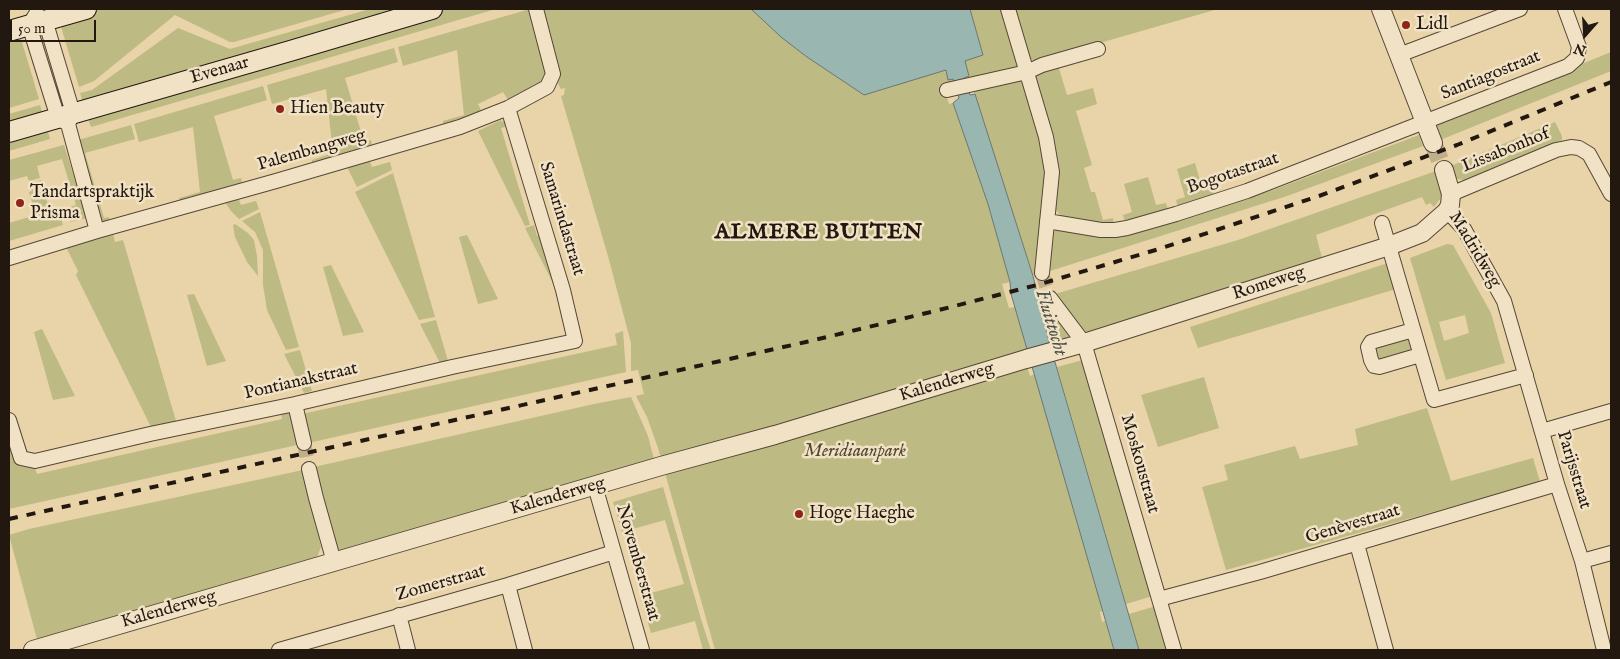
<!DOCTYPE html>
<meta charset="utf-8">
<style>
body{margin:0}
#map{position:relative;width:1620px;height:659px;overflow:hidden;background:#e9d3a8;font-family:"IM FELL English",serif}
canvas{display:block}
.frame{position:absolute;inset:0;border:10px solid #231810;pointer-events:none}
.north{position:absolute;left:1560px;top:10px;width:50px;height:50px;-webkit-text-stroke:4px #f1e2c6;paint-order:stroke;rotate:199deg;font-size:14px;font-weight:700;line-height:20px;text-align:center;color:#231810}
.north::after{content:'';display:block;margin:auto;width:18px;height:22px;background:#231810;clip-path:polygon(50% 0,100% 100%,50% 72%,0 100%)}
.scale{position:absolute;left:10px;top:20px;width:86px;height:22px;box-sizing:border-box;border:2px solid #231810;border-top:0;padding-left:6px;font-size:15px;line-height:18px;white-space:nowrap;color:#231810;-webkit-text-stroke:4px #f1e2c6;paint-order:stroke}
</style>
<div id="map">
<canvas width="1620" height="659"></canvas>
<div class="frame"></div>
<div class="north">N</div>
<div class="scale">50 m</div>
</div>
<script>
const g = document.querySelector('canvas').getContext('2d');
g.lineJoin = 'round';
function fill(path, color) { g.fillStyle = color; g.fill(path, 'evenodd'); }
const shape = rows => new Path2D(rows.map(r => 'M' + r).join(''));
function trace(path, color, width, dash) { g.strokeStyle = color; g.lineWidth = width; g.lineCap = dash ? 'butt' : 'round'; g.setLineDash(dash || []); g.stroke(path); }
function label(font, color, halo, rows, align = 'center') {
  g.font = font + ' "IM FELL English",serif'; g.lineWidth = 5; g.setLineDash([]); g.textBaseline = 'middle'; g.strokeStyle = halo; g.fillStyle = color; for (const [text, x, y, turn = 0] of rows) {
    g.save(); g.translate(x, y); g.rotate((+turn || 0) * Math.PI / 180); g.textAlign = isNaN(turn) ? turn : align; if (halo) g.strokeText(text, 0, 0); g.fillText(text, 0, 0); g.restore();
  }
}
fill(shape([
 [100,9,348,9,234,42,230,42,175,15,94,81,79,87,59,20],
 [370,9,422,9,84,106,80,93,92,90,178,28,230,49],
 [443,9,496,9,91,127,86,113],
 [530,9,548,70,542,83,508,100,503,92,478,104,482,112,443,125,443,121,464,115,457,50,403,66,398,47],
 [541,9,921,9,940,72,946,70,954,81,943,85,949,104,953,103,988,204,1010,282,1002,284,1009,308,1015,307,1028,352,1023,354,1030,376,1035,374,1103,611,1100,612,1102,622,1105,621,1114,650,715,650,658,448,647,417,636,396,644,394,638,370,631,371,631,343,608,256,561,96,564,95,565,88,561,89,557,82,558,77],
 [970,9,1003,9,1040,137,1045,165,1039,274,1033,275,964,61,983,55],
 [1015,9,1218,9,1037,61,1030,59],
 [19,32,39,99,9,108,9,35],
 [394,48,398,62,345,78,364,142,371,140,372,145,365,148,312,163,312,160,333,153,326,89,272,104,267,85],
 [1611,52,1611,71,1440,140,1436,126,1438,123],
 [1058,65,1067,95,1093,88,1097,104,1076,111,1092,165,1084,168,1091,192,1095,192,1103,220,1113,218,1114,225,1064,218,1053,208,1035,76],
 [263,86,267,100,214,116,233,180,241,178,242,183,180,202,179,198,200,192,193,127,139,142,134,124],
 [40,105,44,119,9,128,9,114],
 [508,119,510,126,501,128,530,225,525,226,478,131,501,120,502,122],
 [1555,122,1562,136,1562,140,1464,180,1458,179,1453,174,1451,166],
 [46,124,50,139,9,151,9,135],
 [131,125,135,139,85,153,104,218,109,217,110,222,102,222,78,140],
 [1419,135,1423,146,1287,196,1050,271,1049,269,1052,234,1056,230,1126,234,1273,190],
 [64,145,87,218,71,222,67,208,76,205,62,159,37,166,40,178,29,181,27,176,9,181,9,160],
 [369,159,372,167,390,162,392,170,357,187,346,165],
 [1195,163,1203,191,1212,188,1214,196,1178,207,1176,200,1185,197,1177,169],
 [1436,171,1442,191,1440,199,1434,207,1430,203,1426,205,1422,197,1316,235,1323,262,1090,337,1072,317,1055,294,1238,240],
 [393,173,435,317,419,320,355,192],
 [1148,177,1156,205,1166,203,1168,210,1125,223,1123,215,1132,212,1124,184],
 [41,180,50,212,59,210,63,225,9,241,9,223,36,215,29,192,32,191,29,184],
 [238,197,241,205,256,201,259,209,239,219,231,211,224,201],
 [260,212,299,347,286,350,267,310,263,285,263,250,255,232,242,221],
 [235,224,248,233,254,240,257,256,258,276,247,262,235,237,233,225],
 [534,225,537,236,542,235,556,289,525,228],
 [113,234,115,242,123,240,176,421,151,427,76,275,78,271,66,247],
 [467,235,498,299,478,304,459,237],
 [1447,244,1453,245,1491,313,1505,363,1446,380,1410,258],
 [1465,315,1469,333,1444,341,1439,322],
 [1388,263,1396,289,1198,348,1190,327],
 [331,265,364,332,343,336,323,267],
 [194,294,226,361,207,366,187,295],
 [1045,298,1069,334,1069,338,1050,345,1039,299],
 [436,320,448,361,440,363,420,324],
 [42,329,75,396,53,400,34,332],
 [623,331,626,372,308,443,302,414,617,345,615,334],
 [1410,334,1415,354,1377,364,1371,345],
 [300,350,312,391,304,393,284,354],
 [1083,360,1153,596,1126,604,1057,367],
 [1204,377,1219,428,1158,447,1141,395],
 [631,397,648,436,655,463,338,552,314,467,594,404],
 [1427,408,1451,481,1533,458,1540,482,1226,570,1202,487,1228,480,1224,465,1295,446,1300,459,1358,445,1355,429],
 [287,412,291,416,297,445,9,509,9,436,34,465,37,474,282,419,281,413],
 [303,470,321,547,315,562,38,643,9,535,29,529],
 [663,487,701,619,711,650,703,650,695,621,651,633,640,596,684,584,665,520,622,532,613,502],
 [1156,606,1169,650,1139,650,1129,614]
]), '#bdba83');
const water = shape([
 [751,9,970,9,983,55,965,61,969,76,964,78,970,95,975,94,1033,276,1050,345,1139,650,1114,650,1011,294,1010,282,988,204,953,103,959,98,953,79,948,80,946,70,864,95,807,57,781,37,751,9]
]);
fill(water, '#99b6b0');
trace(water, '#6a7770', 1);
trace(shape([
 [1042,273,1050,298],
 [304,443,309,469]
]), '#c1ae8a', 14, [14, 7]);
trace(shape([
 [1433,143,1444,170]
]), '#c1ae8a', 18, [18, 9]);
const minor = shape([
 [1008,9,1046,137,1052,172,1042,273],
 [36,14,45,20,73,113,68,124,58,118,29,25,36,14],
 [1399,55,1520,9],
 [947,90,1027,72,1042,65,1098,49],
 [68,124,97,231],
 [1451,194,1556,150,1571,147,1579,148,1589,154,1611,194],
 [1447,211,1464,229,1504,301,1557,484,1582,561,1604,650],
 [1047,221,1101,230,1115,230,1127,228,1176,214,1247,191,1568,66,1577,58,1579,47,1565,9],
 [1382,223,1434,400,1526,375],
 [9,258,97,231,276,181,460,127,508,108,547,87,553,74,536,9],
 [1050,298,1084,343,1174,650],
 [1413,330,1371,342,1368,347,1371,360,1374,366,1379,367,1420,355],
 [295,404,304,443],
 [9,420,21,458,35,461,150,434,295,404,452,367,575,341,563,290,508,108],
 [1542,431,1611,411],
 [309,469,316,498,334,562],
 [595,486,642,650],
 [1357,544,1386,650],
 [1582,561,1611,553],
 [508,585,525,650],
 [1159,599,1260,572,1557,484],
 [399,615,408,650],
 [279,650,508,585,614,552]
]);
const tertiary = shape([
 [1381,9,1433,143],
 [33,650,661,466,775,435,1026,359,1084,343,1389,246,1422,233,1447,211,1450,205,1451,194,1444,170]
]);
const secondary = shape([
 [9,31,86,9],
 [9,132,290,51,432,9]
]);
trace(minor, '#544736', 16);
trace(tertiary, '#544736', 20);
trace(secondary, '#231810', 22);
trace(minor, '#f1e2c6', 14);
trace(tertiary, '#f1e2c6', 18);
trace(secondary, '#f1e2c6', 20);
trace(shape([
 [9,519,806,342,935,311,1037,285,1159,249,1319,196,1457,145,1611,82]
]), '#231810', 4, [9, 9]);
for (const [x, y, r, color] of [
 [1406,25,5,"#8f2418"],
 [280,109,5,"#8f2418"],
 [20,203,5,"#8f2418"],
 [799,514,5,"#8f2418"]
]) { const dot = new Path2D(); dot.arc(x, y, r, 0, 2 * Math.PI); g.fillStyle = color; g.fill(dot); trace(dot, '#f1e2c6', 2); }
label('18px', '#231810', '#f1e2c6', [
 ["Lidl",1416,25],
 ["Hien Beauty",290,109],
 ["Tandartspraktijk",30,193],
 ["Prisma",30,214],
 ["Hoge Haeghe",809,514]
], 'left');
label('18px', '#231810', '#f1e2c6', [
 ["Evenaar",220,71,-16],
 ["Santiagostraat",1491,76,-22],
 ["Palembangweg",312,151,-16],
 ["Lissabonhof",1506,151,-22],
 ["Bogotastraat",1233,174,-19],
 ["Samarindastraat",561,219,73],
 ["Madridweg",1474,250,59],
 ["Romeweg",1269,284,-18],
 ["Pontianakstraat",301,382,-13],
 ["Kalenderweg",947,383,-17],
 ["Moskoustraat",1139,464,74],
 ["Parijsstraat",1573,470,73],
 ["Kalenderweg",558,497,-16],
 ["Genèvestraat",1353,525,-17],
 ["Novemberstraat",637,563,74],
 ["Zomerstraat",441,584,-16],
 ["Kalenderweg",169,610,-16]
]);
label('italic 18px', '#514932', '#f1e2c6', [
 ["Meridiaanpark",855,452]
]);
label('italic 19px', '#4c4f48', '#f1e2c6', [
 ["Fluittocht",1050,323,73]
]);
g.letterSpacing = '1px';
label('bold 22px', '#231810', '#f1e2c6', [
 ["ALMERE BUITEN",819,233]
]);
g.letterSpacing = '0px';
</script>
